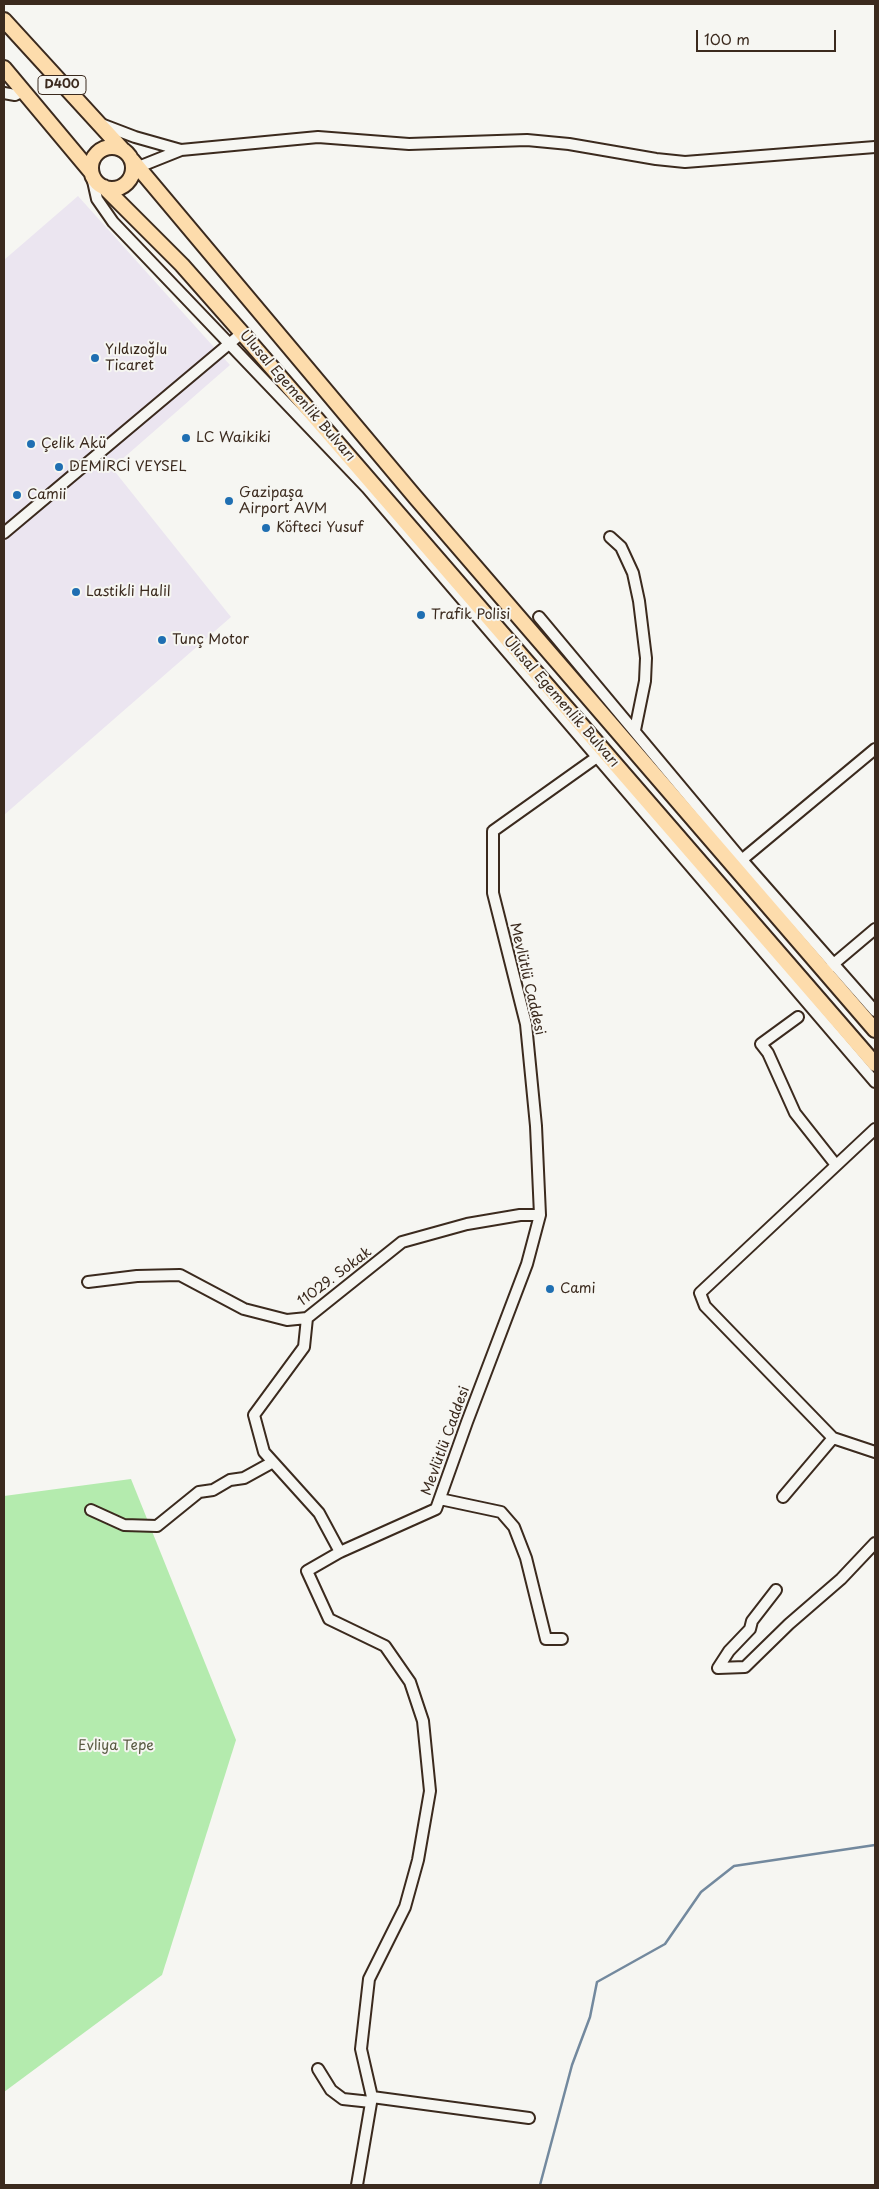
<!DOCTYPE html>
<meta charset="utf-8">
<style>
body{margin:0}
#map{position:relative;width:879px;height:2189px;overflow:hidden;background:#f6f6f2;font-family:"Playpen Sans",sans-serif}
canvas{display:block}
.frame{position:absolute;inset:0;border:5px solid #3b2a1e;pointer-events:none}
.scale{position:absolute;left:696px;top:30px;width:140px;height:22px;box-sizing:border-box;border:2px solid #3b2a1e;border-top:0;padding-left:6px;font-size:15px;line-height:18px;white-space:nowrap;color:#3b2a1e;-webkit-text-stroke:4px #f6f6f2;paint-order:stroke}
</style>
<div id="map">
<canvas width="879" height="2189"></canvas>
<div class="frame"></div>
<div class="scale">100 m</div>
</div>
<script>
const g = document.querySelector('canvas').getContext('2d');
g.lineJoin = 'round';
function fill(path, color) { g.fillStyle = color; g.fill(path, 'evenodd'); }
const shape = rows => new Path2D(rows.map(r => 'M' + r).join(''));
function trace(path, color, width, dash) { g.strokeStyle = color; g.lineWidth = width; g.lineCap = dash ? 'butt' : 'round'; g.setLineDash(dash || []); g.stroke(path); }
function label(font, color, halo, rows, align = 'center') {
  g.font = font + ' "Playpen Sans",sans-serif'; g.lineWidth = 4; g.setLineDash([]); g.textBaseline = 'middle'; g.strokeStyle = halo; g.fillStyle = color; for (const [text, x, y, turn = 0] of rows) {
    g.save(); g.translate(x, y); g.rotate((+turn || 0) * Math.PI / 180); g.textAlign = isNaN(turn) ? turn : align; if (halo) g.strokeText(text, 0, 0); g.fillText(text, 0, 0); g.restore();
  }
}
fill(shape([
 [78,196,230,365,112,468,231,617,4,815,4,260]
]), '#ebe5f0');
fill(shape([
 [131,1479,236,1740,162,1975,4,2092,4,1496]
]), '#b4ebae');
trace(shape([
 [540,2185,572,2065,590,2017,597,1982,665,1944,701,1892,734,1866,875,1845]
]), '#73899e', 2.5);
const minor = shape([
 [4,93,15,95,23,91],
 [101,124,135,137,181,150],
 [91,172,97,199,113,222,367,488,875,1082],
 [132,174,141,166,181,150,318,137,409,144,527,140,569,144,656,159,685,162,875,147],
 [4,533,242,333],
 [610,537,621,547,633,573,639,601,646,658,645,681,635,730],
 [539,617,742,860,875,1011],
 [738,863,875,749],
 [830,967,875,929],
 [798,1017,761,1044,768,1053,795,1113,836,1165],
 [875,1129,700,1293,705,1306,833,1438,875,1452],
 [88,1282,137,1276,180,1275,244,1309,287,1320,307,1318,402,1242,467,1224,520,1215,540,1215],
 [307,1318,304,1347,254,1415,264,1452,319,1513,340,1552],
 [783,1497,833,1438],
 [440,1499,501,1512,514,1527,526,1558,546,1639,562,1639],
 [91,1510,124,1525,157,1526,199,1492,213,1490,230,1480,244,1478,273,1462],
 [718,1668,745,1667,789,1624,841,1579,875,1543],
 [718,1668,729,1651,750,1629,752,1621,776,1590],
 [318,2069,331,2090,343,2099,371,2102],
 [372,2097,529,2118],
 [357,2185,372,2097,361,2049,369,1979,405,1907,418,1860,430,1791,423,1721,410,1682,385,1646,329,1619,307,1571,340,1552,436,1509,467,1422,527,1264,540,1215,536,1126,526,1024,493,893,493,831,604,752]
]);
const highway = shape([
 [4,20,122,149],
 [4,68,91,172],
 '91 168a21 21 0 1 1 42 0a21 21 0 1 1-42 0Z',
 [132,160,416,498,875,1030],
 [104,187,182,265,242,333,875,1064]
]);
trace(minor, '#3b2a1e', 14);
trace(highway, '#3b2a1e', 18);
trace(minor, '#f6f6f2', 10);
trace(highway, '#fddcac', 14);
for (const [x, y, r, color] of [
 [95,358,5,"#1f6fb2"],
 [186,438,5,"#1f6fb2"],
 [31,444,5,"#1f6fb2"],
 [59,467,5,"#1f6fb2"],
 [17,495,5,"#1f6fb2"],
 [229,501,5,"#1f6fb2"],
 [266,528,5,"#1f6fb2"],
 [76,592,5,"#1f6fb2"],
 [421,615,5,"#1f6fb2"],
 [162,640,5,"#1f6fb2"],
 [550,1289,5,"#1f6fb2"]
]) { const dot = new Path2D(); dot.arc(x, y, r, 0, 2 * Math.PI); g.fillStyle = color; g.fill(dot); trace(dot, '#f6f6f2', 2); }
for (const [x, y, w] of [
 [62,85,48]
]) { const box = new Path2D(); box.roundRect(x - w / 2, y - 9.5, w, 19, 4); g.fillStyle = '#f6f6f2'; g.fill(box); trace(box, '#3b2a1e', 1); }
label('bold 12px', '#3b2a1e', null, [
 ["D400",62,85]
]);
label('14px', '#3b2a1e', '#f6f6f2', [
 ["Yıldızoğlu",105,350],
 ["Ticaret",105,366],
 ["LC Waikiki",196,438],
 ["Çelik Akü",41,444],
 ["DEMİRCİ VEYSEL",69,467],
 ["Gazipaşa",239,493],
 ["Airport AVM",239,509],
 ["Camii",27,495],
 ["Köfteci Yusuf",276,528],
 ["Lastikli Halil",86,592],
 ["Trafik Polisi",431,615],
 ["Tunç Motor",172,640],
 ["Cami",560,1289]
], 'left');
label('14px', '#3b2a1e', '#f6f6f2', [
 ["Ulusal Egemenlik Bulvarı",297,396,49],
 ["Ulusal Egemenlik Bulvarı",561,702,49],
 ["Mevlütlü Caddesi",527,979,77],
 ["11029. Sokak",335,1277,-37],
 ["Mevlütlü Caddesi",446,1441,-70]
]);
label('14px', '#595a42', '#f6f6f2', [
 ["Evliya Tepe",116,1746]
]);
</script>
